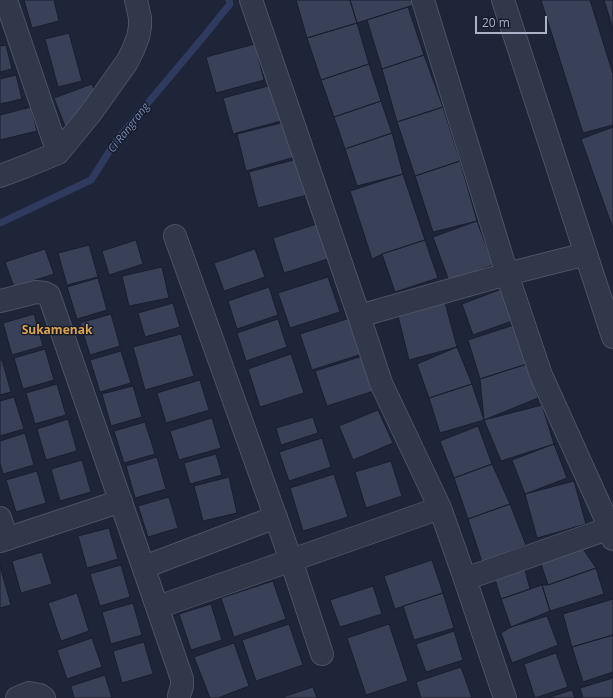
<!DOCTYPE html>
<style>
body{margin:0}
#map{position:relative;width:613px;height:698px;overflow:hidden;background:#1e2539;font-family:"Open Sans",sans-serif}
canvas{display:block}
.scale{position:absolute;left:475px;top:16px;width:72px;height:18px;box-sizing:border-box;border:2px solid #abb1c6;border-top:0;padding-left:5px;font-size:12px;line-height:14px;white-space:nowrap;color:#abb1c6;-webkit-text-stroke:3px #171d2d;paint-order:stroke}
</style>
<div id="map">
<canvas width="613" height="698"></canvas>
<div class="scale">20 m</div>
</div>
<script>
const g = document.querySelector('canvas').getContext('2d');
g.lineJoin = 'round';
const shape = rows => new Path2D(rows.map(r => 'M' + r).join(''));
function trace(path, color, width, dash) { g.strokeStyle = color; g.lineWidth = width; g.lineCap = dash ? 'butt' : 'round'; g.setLineDash(dash || []); g.stroke(path); }
function fill(path, color) { g.fillStyle = color; g.fill(path, 'evenodd'); }
function label(font, color, halo, rows, align = 'center') {
  g.font = font + ' "Open Sans",sans-serif'; g.lineWidth = 3; g.setLineDash([]); g.textBaseline = 'middle'; g.strokeStyle = halo; g.fillStyle = color; for (const [text, x, y, turn = 0] of rows) {
    g.save(); g.translate(x, y); g.rotate((+turn || 0) * Math.PI / 180); g.textAlign = isNaN(turn) ? turn : align; if (halo) g.strokeText(text, 0, 0); g.fillText(text, 0, 0); g.restore();
  }
}
trace(shape([
 [0,223,91,180,116,141,205,35,230,4,229,0]
]), '#2e3b5f', 7);
const building = shape([
 [24,0,54,0,59,21,32,28,24,0],
 [296,0,350,0,357,23,307,38,296,0],
 [350,0,416,0,417,4,357,23,350,0],
 [541,0,590,0,613,74,613,125,583,133,541,0],
 [604,0,613,0,613,29,604,0],
 [408,7,424,55,382,69,367,20,408,7],
 [357,23,369,64,321,80,307,38,357,23],
 [69,33,82,81,58,87,45,39,69,33],
 [255,44,264,80,216,93,206,57,255,44],
 [6,45,12,69,0,72,0,46,6,45],
 [424,55,443,107,397,122,382,69,424,55],
 [369,64,381,101,334,117,321,80,369,64],
 [16,75,22,99,0,104,0,79,16,75],
 [92,84,97,97,68,134,54,98,92,84],
 [272,85,281,121,233,134,223,98,272,85],
 [381,101,392,133,345,149,334,117,381,101],
 [31,107,37,131,0,140,0,115,31,107],
 [443,107,460,161,415,176,397,122,443,107],
 [285,122,295,157,246,171,237,134,285,122],
 [613,127,613,229,581,139,613,127],
 [392,133,403,174,357,186,345,149,392,133],
 [297,159,307,195,258,208,249,172,297,159],
 [460,161,477,221,433,232,415,176,460,161],
 [403,174,425,240,382,254,372,259,350,191,403,174],
 [477,221,493,265,449,281,433,237,477,221],
 [323,222,334,257,284,273,273,238,323,222],
 [136,240,143,264,109,275,102,251,136,240],
 [425,240,438,278,395,292,382,254,425,240],
 [89,245,98,277,67,285,58,253,89,245],
 [45,249,54,274,14,287,5,262,45,249],
 [255,249,265,277,224,291,214,263,255,249],
 [162,267,169,298,129,306,122,276,162,267],
 [328,277,340,312,290,328,278,293,328,277],
 [98,278,107,310,77,319,67,287,98,278],
 [269,287,278,315,237,329,228,301,269,287],
 [504,288,515,320,473,335,462,304,504,288],
 [444,299,457,347,409,360,397,312,444,299],
 [173,303,180,327,145,337,138,313,173,303],
 [34,314,43,346,12,355,3,323,34,314],
 [111,314,120,346,90,355,80,323,111,314],
 [350,318,362,354,312,370,300,334,350,318],
 [278,319,287,347,246,361,237,333,278,319],
 [514,325,527,364,480,379,468,340,514,325],
 [181,334,194,376,145,390,133,347,181,334],
 [457,347,472,384,429,398,417,364,457,347],
 [45,349,54,380,23,389,14,358,45,349],
 [121,351,131,383,100,392,90,360,121,351],
 [291,354,304,393,260,407,248,369,291,354],
 [366,355,377,390,327,406,315,371,366,355],
 [0,360,2,360,11,392,0,395,0,360],
 [527,364,538,398,484,420,480,379,527,364],
 [200,380,209,410,166,423,157,393,200,380],
 [57,384,66,415,35,424,26,393,57,384],
 [472,384,484,420,440,433,429,398,472,384],
 [133,386,142,417,111,426,102,394,133,386],
 [14,397,24,429,0,436,0,401,14,397],
 [542,405,554,444,501,461,484,420,542,405],
 [378,410,393,443,353,460,339,426,378,410],
 [313,417,318,433,281,445,276,428,313,417],
 [212,418,221,448,179,460,170,431,212,418],
 [68,419,77,451,46,460,37,429,68,419],
 [145,422,155,454,124,463,114,431,145,422],
 [478,426,492,464,454,478,440,441,478,426],
 [25,433,34,465,3,474,0,463,0,441,25,433],
 [322,438,331,467,289,481,279,452,322,438],
 [554,444,567,478,525,494,512,460,554,444],
 [216,454,222,475,190,484,184,463,216,454],
 [157,457,166,489,135,498,126,466,157,457],
 [82,460,91,492,60,501,51,469,82,460],
 [391,461,402,496,366,508,355,472,391,461],
 [492,464,510,504,468,519,454,478,492,464],
 [37,471,46,503,16,512,6,480,37,471],
 [334,474,348,517,303,531,290,488,334,474],
 [229,477,237,513,203,521,194,486,229,477],
 [574,481,586,524,537,538,525,494,574,481],
 [169,497,178,528,148,537,138,506,169,497],
 [510,504,526,545,482,562,468,519,510,504],
 [109,528,118,559,87,568,78,536,109,528],
 [581,546,596,568,548,585,540,561,581,546],
 [42,552,52,584,21,593,12,561,42,552],
 [432,560,443,593,395,609,384,576,432,560],
 [121,565,130,597,100,606,90,574,121,565],
 [0,566,11,605,0,608,0,566],
 [524,566,530,589,501,599,494,576,524,566],
 [596,568,604,594,550,611,542,585,548,585,596,568],
 [273,581,286,619,234,637,221,598,273,581],
 [542,585,550,611,511,627,501,599,542,585],
 [373,586,382,614,340,627,330,600,373,586],
 [77,593,89,631,61,641,48,603,77,593],
 [443,593,454,628,414,640,403,606,443,593],
 [613,599,613,635,572,647,563,614,613,599],
 [133,603,142,635,111,644,102,612,133,603],
 [211,604,222,640,191,650,179,614,211,604],
 [547,616,558,645,512,663,501,633,511,627,547,616],
 [289,624,303,665,256,681,242,640,289,624],
 [389,624,408,681,366,695,347,638,389,624],
 [454,631,463,660,426,672,416,644,454,631],
 [613,635,613,672,583,682,572,647,613,635],
 [92,638,102,667,67,679,57,650,92,638],
 [144,642,153,674,122,683,113,651,144,642],
 [234,643,249,686,218,698,210,698,194,657,234,643],
 [556,653,568,687,535,698,524,664,556,653],
 [461,667,472,698,421,698,416,682,461,667],
 [105,675,112,698,74,698,71,686,105,675],
 [613,678,613,698,583,698,580,688,613,678],
 [313,687,317,698,280,698,313,687],
 [572,690,575,698,547,698,572,690]
]);
fill(building, '#394159');
trace(building, '#191f2f', 1);
const minor = shape([
 [6,0,58,153],
 [251,0,359,316,381,383,440,508,465,579,505,698],
 [423,0,507,274,541,375,610,528,613,539],
 [503,0,613,337],
 [0,176,24,167,58,153,90,114,127,62,133,50,138,37,140,27,140,18,136,0],
 [175,236,291,560,322,654],
 [0,301,36,292,45,293,49,295,180,673,182,679,182,686,179,696],
 [359,316,507,274,586,254],
 [0,518,7,539],
 [0,541,121,501],
 [144,567,276,517],
 [465,579,610,528],
 [158,607,440,508],
 [17,698,29,693,40,695,44,698]
]);
trace(minor, '#4c5264', 24);
trace(minor, '#313849', 22);
label('italic 11px', '#7989b6', '#171d2d', [
 ["Ci Rangrang",129,128,-52]
]);
label('bold 12px', '#dda350', '#171d2d', [
 ["Sukamenak",57,331]
]);
</script>
